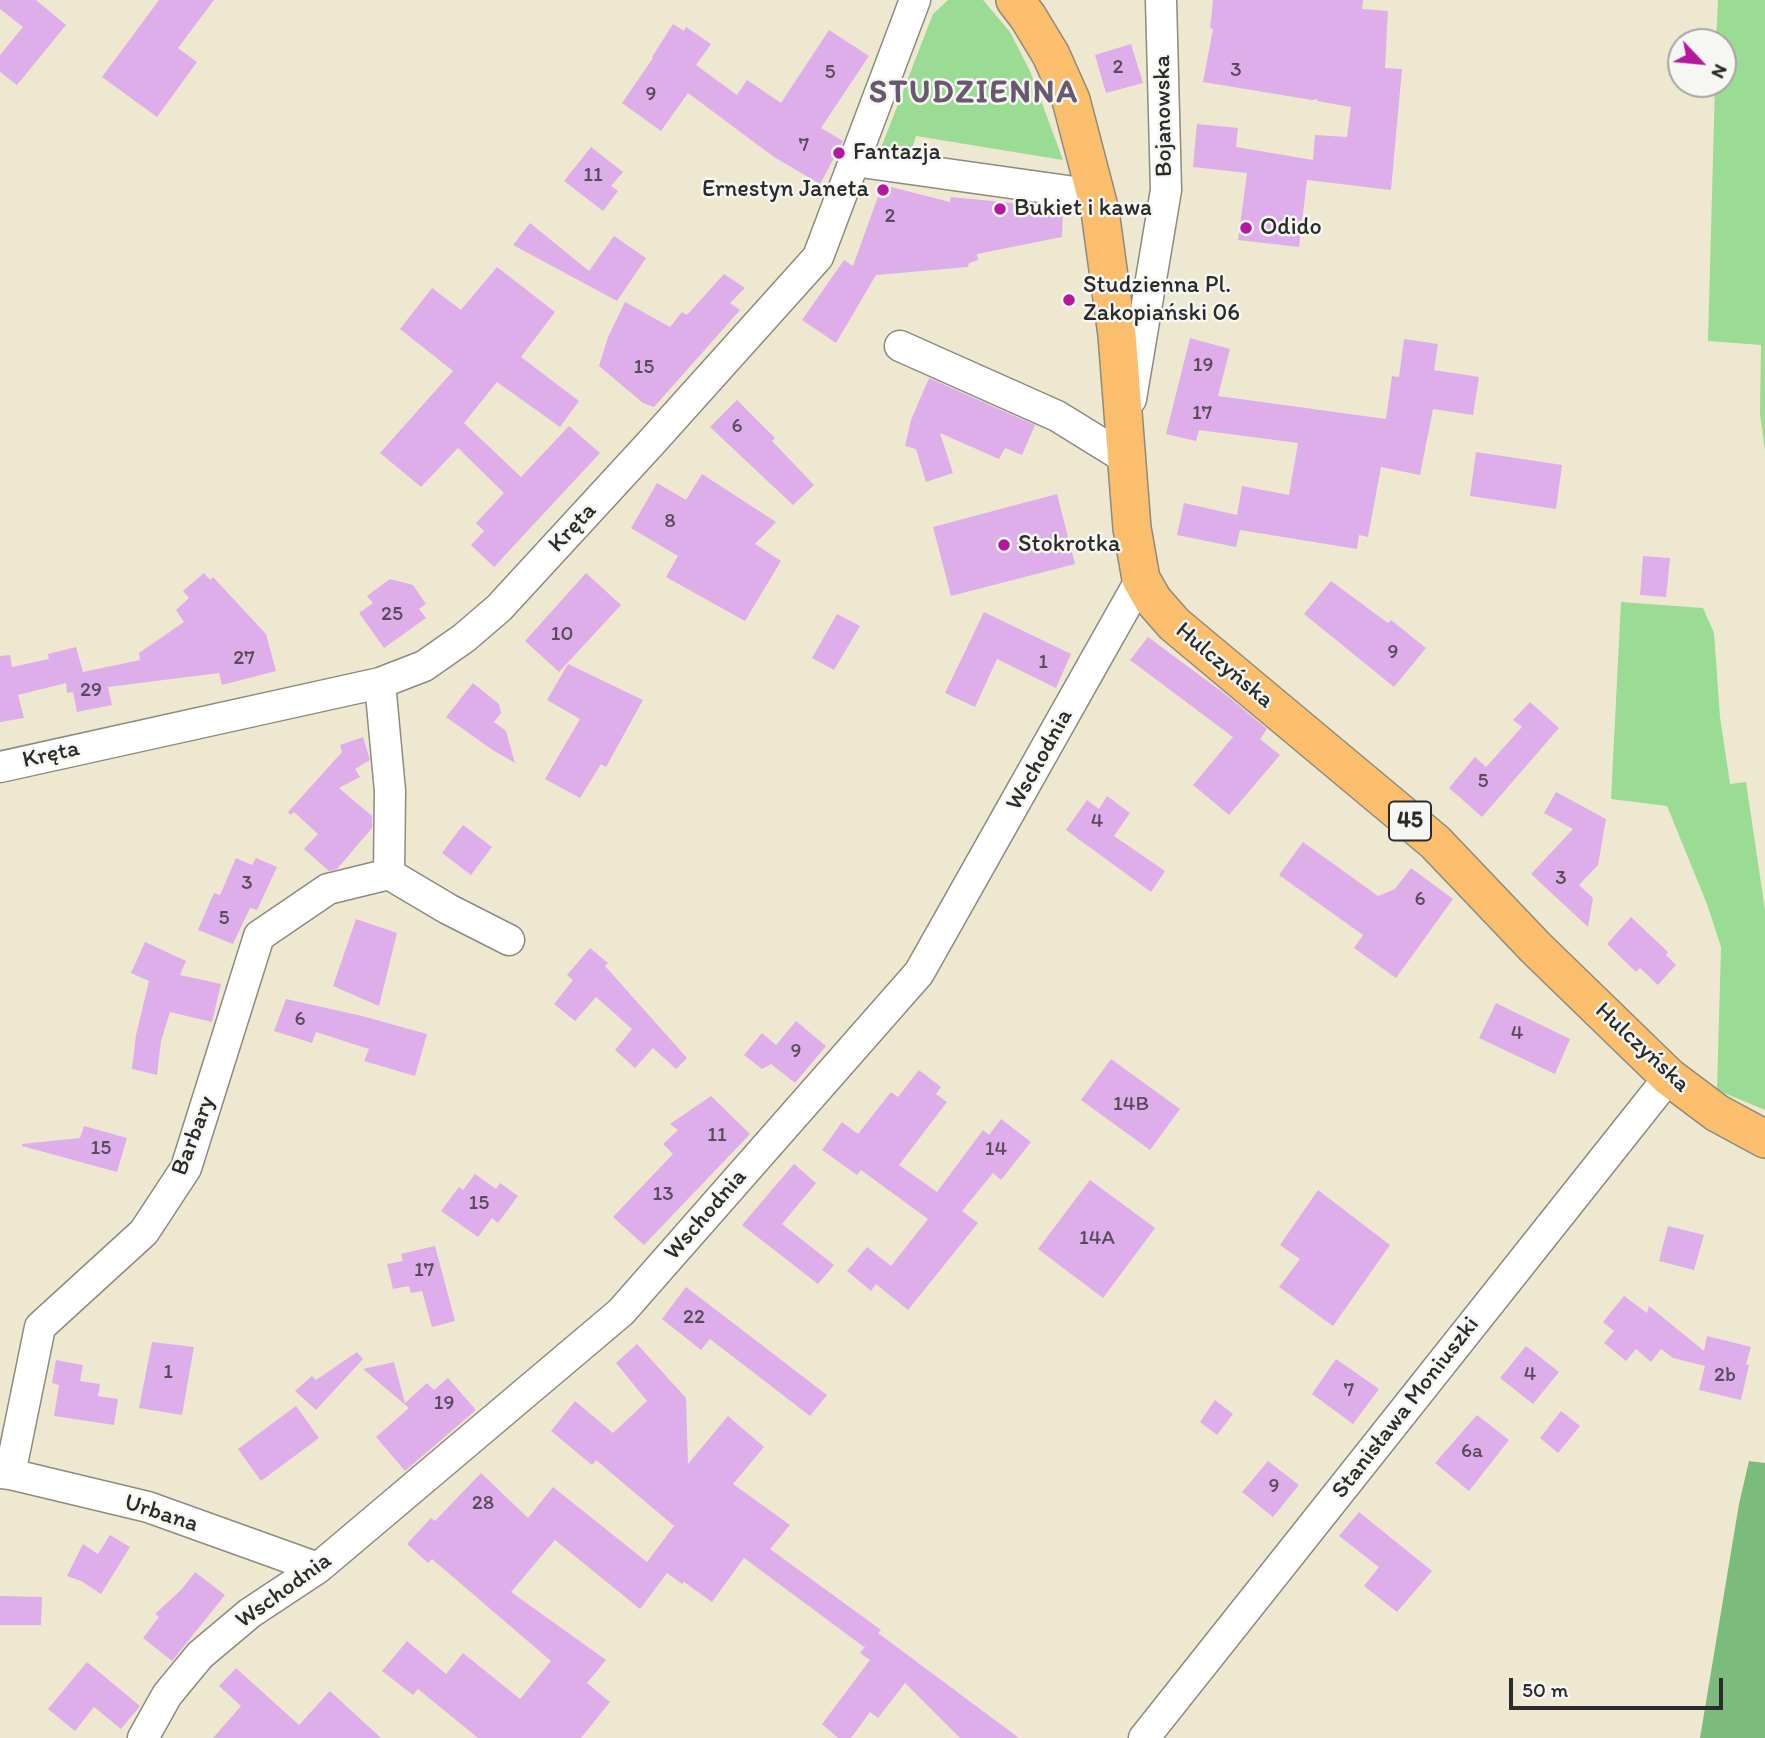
<!DOCTYPE html>
<meta charset="utf-8">
<style>
body{margin:0}
#map{position:relative;width:1765px;height:1738px;overflow:hidden;background:#efe8d1;font-family:Itim,sans-serif}
canvas{display:block}
.north{position:absolute;left:1667px;top:28px;width:70px;height:70px;box-sizing:border-box;background:#f6f6f2;border:2px solid #a5a5a2;border-radius:50%;rotate:116deg;font-size:19px;font-weight:700;line-height:28px;text-align:center;color:#2b2b2b}
.north::after{content:'';display:block;margin:auto;width:24px;height:32px;background:#b5179e;clip-path:polygon(50% 0,100% 100%,50% 72%,0 100%)}
.scale{position:absolute;left:1509px;top:1678px;width:214px;height:32px;box-sizing:border-box;border:4px solid #2b2b2b;border-top:0;padding-left:9px;font-size:21px;line-height:24px;white-space:nowrap;color:#2b2b2b;-webkit-text-stroke:5px #f6f6f2;paint-order:stroke}
</style>
<div id="map">
<canvas width="1765" height="1738"></canvas>
<div class="north">N</div>
<div class="scale">50 m</div>
</div>
<script>
const g = document.querySelector('canvas').getContext('2d');
g.lineJoin = 'round';
function fill(path, color) { g.fillStyle = color; g.fill(path, 'evenodd'); }
const shape = rows => new Path2D(rows.map(r => 'M' + r).join(''));
function trace(path, color, width, dash) { g.strokeStyle = color; g.lineWidth = width; g.lineCap = dash ? 'butt' : 'round'; g.setLineDash(dash || []); g.stroke(path); }
function label(font, color, halo, rows, align = 'center') {
  g.font = font + ' Itim,sans-serif'; g.lineWidth = 5; g.setLineDash([]); g.textBaseline = 'middle'; g.strokeStyle = halo; g.fillStyle = color; for (const [text, x, y, turn = 0] of rows) {
    g.save(); g.translate(x, y); g.rotate((+turn || 0) * Math.PI / 180); g.textAlign = isNaN(turn) ? turn : align; if (halo) g.strokeText(text, 0, 0); g.fillText(text, 0, 0); g.restore();
  }
}
fill(shape([
 [948,0,983,0,1010,32,1030,71,1063,160,916,136,911,153,894,155,881,148,933,14],
 [1718,0,1765,0,1765,451,1760,414,1761,345,1708,341,1715,84,1723,84,1723,42,1716,42],
 [1621,602,1703,608,1714,633,1720,717,1730,784,1746,782,1765,910,1765,1110,1717,1090,1721,947,1707,904,1667,806,1611,799]
]), '#9adc93');
fill(shape([
 [1749,1461,1765,1463,1765,1738,1700,1738,1739,1504]
]), '#7bbc7d');
fill(shape([
 [0,0,36,0,66,25,17,85,0,72,0,55,23,27,0,9],
 [159,0,214,0,178,48,197,62,157,117,102,77],
 [1213,0,1363,0,1362,9,1388,11,1385,68,1402,69,1391,190,1307,180,1299,247,1238,240,1247,173,1193,167,1197,124,1238,128,1236,147,1313,160,1315,135,1347,137,1351,107,1317,101,1318,99,1312,100,1203,82,1213,29,1210,28],
 [673,24,684,31,686,27,711,44,696,65,737,95,747,80,781,103,829,30,869,56,821,128,843,141,820,184,774,157,688,93,661,131,622,103,653,58,652,57],
 [1131,44,1143,83,1106,93,1095,55],
 [591,147,623,172,611,186,618,191,603,211,564,181],
 [887,186,950,202,951,197,1063,208,1062,237,977,254,978,260,969,263,968,267,876,275,836,343,802,320,844,260,853,266,880,191,886,193],
 [530,223,589,271,614,236,646,258,617,301,513,245],
 [497,267,555,312,521,357,579,401,560,427,497,382,464,423,521,477,569,426,600,453,494,567,471,545,484,531,476,523,504,493,458,448,421,487,380,453,453,371,400,329,432,288,461,310],
 [724,274,745,288,730,303,740,310,654,407,643,403,599,366,608,337,625,302,670,327,682,312,687,315],
 [1190,338,1230,349,1218,396,1386,419,1392,376,1399,377,1404,339,1438,344,1434,370,1479,377,1473,415,1433,409,1420,475,1381,467,1368,537,1359,535,1357,549,1240,530,1236,547,1177,535,1184,503,1237,515,1242,486,1289,495,1298,443,1199,430,1196,441,1166,434],
 [929,378,1035,425,1022,455,1005,448,999,459,940,433,953,473,926,482,916,449,905,446,911,420],
 [737,400,775,438,772,441,814,485,793,505,710,427],
 [1476,452,1562,465,1556,509,1470,496],
 [702,474,776,522,755,544,781,561,745,621,666,577,678,556,631,528,657,483,686,500],
 [1057,494,1075,564,951,596,933,527],
 [1643,556,1670,558,1666,597,1640,595],
 [204,573,210,580,213,577,266,634,276,671,222,685,219,673,108,687,112,705,77,712,73,692,67,693,66,683,18,695,24,718,0,722,0,656,10,655,12,667,49,659,48,654,76,647,83,672,140,660,139,653,184,622,176,610,189,598,183,591],
 [586,573,621,605,559,672,525,641],
 [390,579,413,585,426,604,419,609,426,618,384,648,359,613,373,603,367,596],
 [1331,581,1388,623,1391,620,1426,648,1394,687,1304,614],
 [984,612,1071,654,1056,688,997,659,975,707,945,693],
 [837,614,860,626,834,670,812,658],
 [1148,637,1225,694,1267,729,1260,739,1280,755,1229,815,1193,785,1233,737,1130,660],
 [568,664,643,700,606,767,601,764,580,798,545,779,580,719,547,700],
 [473,683,499,704,501,713,494,722,506,731,515,763,491,749,446,717],
 [1530,702,1559,728,1482,817,1449,788,1475,757,1486,767,1522,727,1513,720],
 [363,737,370,760,355,769,360,777,339,788,372,816,372,828,337,869,329,871,304,849,318,834,294,812,290,815,288,812,342,752,340,745],
 [1556,792,1606,819,1598,865,1579,885,1593,898,1588,927,1531,874,1573,829,1544,813],
 [1107,796,1130,813,1114,836,1165,871,1151,892,1066,830,1087,800,1099,809],
 [463,825,492,847,471,875,442,853],
 [1303,842,1378,896,1395,889,1411,868,1453,899,1396,978,1354,948,1363,935,1279,875],
 [236,858,252,865,256,858,277,867,257,910,250,908,233,944,198,930,214,893,220,895],
 [1631,917,1668,952,1666,955,1676,965,1658,985,1640,968,1636,972,1607,944],
 [356,919,397,933,379,1006,333,986],
 [145,942,186,961,180,975,221,984,212,1022,170,1012,161,1041,157,1075,132,1069,136,1035,149,981,131,973],
 [590,948,608,963,605,966,687,1058,676,1069,653,1048,635,1068,615,1050,632,1029,596,997,575,1021,554,1004,573,980,567,975],
 [286,999,362,1016,427,1034,415,1076,364,1061,369,1049,316,1032,312,1043,274,1031],
 [1496,1003,1570,1039,1555,1074,1479,1038],
 [796,1021,826,1046,795,1083,771,1064,762,1069,744,1055,762,1033,776,1045],
 [1111,1059,1180,1109,1150,1150,1081,1100],
 [919,1070,941,1087,936,1094,947,1102,899,1165,937,1192,983,1130,989,1135,1001,1119,1031,1142,1001,1180,993,1173,962,1211,978,1223,908,1310,876,1284,871,1291,847,1271,867,1247,891,1266,928,1219,861,1170,857,1175,822,1150,842,1122,858,1134,891,1092,898,1097],
 [711,1096,750,1134,644,1245,613,1217,673,1154,663,1144,678,1130,670,1124],
 [84,1126,127,1138,117,1172,22,1146,22,1144,80,1138],
 [794,1164,816,1183,782,1224,834,1265,818,1284,742,1225],
 [475,1174,496,1189,500,1183,518,1196,498,1223,492,1218,478,1237,441,1211,459,1187,463,1190],
 [1090,1180,1155,1228,1103,1298,1038,1249],
 [1318,1190,1390,1245,1333,1326,1279,1287,1300,1259,1280,1245],
 [1668,1226,1704,1235,1694,1270,1659,1261],
 [435,1246,455,1321,432,1327,422,1291,411,1293,409,1286,393,1289,387,1264,403,1261,401,1254],
 [686,1287,827,1395,810,1416,710,1339,701,1350,662,1319],
 [1624,1296,1647,1313,1649,1306,1704,1351,1707,1336,1751,1347,1746,1364,1749,1365,1741,1400,1699,1390,1705,1366,1673,1358,1661,1349,1651,1362,1636,1349,1626,1361,1604,1343,1614,1331,1603,1322],
 [152,1342,194,1347,182,1415,139,1408],
 [637,1344,686,1398,688,1464,728,1416,764,1447,733,1484,790,1525,770,1549,881,1630,878,1633,1019,1738,960,1738,905,1683,878,1718,870,1712,851,1738,838,1738,822,1724,870,1660,860,1653,867,1644,864,1647,744,1558,712,1602,684,1582,682,1584,667,1573,640,1609,555,1540,511,1592,606,1660,587,1683,610,1702,581,1738,478,1738,418,1689,413,1695,382,1671,407,1641,446,1674,463,1653,520,1699,551,1661,432,1559,428,1563,407,1544,431,1518,435,1521,481,1473,528,1518,553,1487,647,1562,674,1526,596,1460,592,1465,551,1431,575,1401,613,1433,647,1401,616,1363],
 [1526,1346,1559,1372,1533,1404,1500,1378],
 [357,1352,363,1359,316,1410,295,1391,312,1376,316,1380],
 [1336,1359,1379,1389,1353,1424,1312,1394],
 [56,1360,83,1365,80,1381,100,1384,98,1396,118,1399,114,1425,54,1416,59,1385,52,1383],
 [394,1362,405,1403,427,1383,434,1390,448,1378,476,1410,405,1471,376,1437,409,1408,363,1369],
 [1215,1400,1233,1414,1217,1435,1200,1422],
 [296,1406,319,1438,261,1481,238,1449],
 [1561,1411,1580,1426,1558,1453,1540,1438],
 [1477,1415,1509,1440,1469,1491,1435,1463],
 [1268,1461,1299,1485,1273,1517,1242,1492],
 [1359,1512,1432,1571,1397,1612,1364,1586,1379,1567,1339,1536],
 [110,1535,130,1547,101,1594,81,1581,67,1576,83,1544,98,1554],
 [195,1572,225,1595,172,1661,143,1638,159,1617,155,1614,182,1589],
 [0,1596,42,1597,41,1625,0,1625],
 [87,1662,140,1706,121,1729,94,1707,75,1731,48,1709],
 [236,1668,299,1725,330,1691,381,1738,213,1738,241,1706,219,1686]
]), '#ddaeea');
const minor = shape([
 [854,161,1096,195],
 [900,346,1057,416,1125,458],
 [1131,399,1166,190,1161,0],
 [380,683,390,791,389,874,448,909,509,940],
 [0,767,380,683,424,666,464,638,499,608,650,444,818,257,915,0],
 [0,1473,10,1474,148,1507,318,1568],
 [10,1474,40,1327,144,1232,186,1168,259,936,328,889,389,874],
 [143,1738,167,1695,200,1655,250,1613,318,1568,621,1312,919,973,1141,579],
 [1144,1738,1669,1077]
]);
const major = shape([
 [1015,0,1028,17,1051,55,1071,100,1100,211,1117,335,1132,528,1141,579,1153,600,1174,624,1435,842,1536,948,1669,1077,1717,1113,1765,1139]
]);
trace(minor, '#8d8a7e', 33);
trace(major, '#8d8a7e', 40);
trace(minor, '#fff', 30);
trace(major, '#fabe6d', 37);
for (const [x, y, r, color] of [
 [839,153,7,"#b5179e"],
 [883,190,7,"#b5179e"],
 [1000,209,7,"#b5179e"],
 [1246,228,7,"#b5179e"],
 [1069,300,7,"#b5179e"],
 [1004,545,7,"#b5179e"]
]) { const dot = new Path2D(); dot.arc(x, y, r, 0, 2 * Math.PI); g.fillStyle = color; g.fill(dot); trace(dot, '#f6f6f2', 2.5); }
label('21px', '#584c5b', null, [
 ["2",1118,68],
 ["3",1236,71],
 ["5",830,73],
 ["9",651,95],
 ["7",804,146],
 ["11",593,176],
 ["2",890,217],
 ["19",1203,366],
 ["15",644,368],
 ["17",1202,414],
 ["6",737,427],
 ["8",670,522],
 ["25",392,615],
 ["10",562,635],
 ["9",1393,653],
 ["27",244,659],
 ["1",1043,663],
 ["29",91,691],
 ["5",1483,782],
 ["4",1097,822],
 ["3",1561,879],
 ["3",247,884],
 ["6",1420,900],
 ["5",224,919],
 ["6",300,1020],
 ["4",1517,1034],
 ["9",796,1052],
 ["14B",1131,1105],
 ["11",717,1136],
 ["15",101,1149],
 ["14",996,1150],
 ["13",663,1195],
 ["15",479,1204],
 ["14A",1097,1239],
 ["17",424,1271],
 ["22",694,1318],
 ["1",168,1373],
 ["4",1530,1375],
 ["2b",1725,1376],
 ["7",1349,1391],
 ["19",444,1404],
 ["6a",1472,1452],
 ["9",1274,1487],
 ["28",483,1504]
]);
for (const [x, y, w] of [
 [1410,821,42]
]) { const box = new Path2D(); box.roundRect(x - w / 2, y - 19.5, w, 39, 5); g.fillStyle = '#f6f6f2'; g.fill(box); trace(box, '#2b2b2b', 2); }
label('bold 23px', '#2b2b2b', null, [
 ["45",1410,821]
]);
label('24px', '#2b2b2b', '#f6f6f2', [
 ["Bojanowska",1164,116,-91],
 ["Kręta",573,528,-47],
 ["Hulczyńska",1224,666,40],
 ["Kręta",51,755,-13],
 ["Wschodnia",1040,760,-61],
 ["Hulczyńska",1642,1048,43],
 ["Barbary",194,1136,-69],
 ["Wschodnia",706,1215,-49],
 ["Stanisława Moniuszki",1406,1408,-52],
 ["Urbana",161,1514,18],
 ["Wschodnia",284,1591,-36]
]);
label('24px', '#2b2b2b', '#f6f6f2', [
 ["Fantazja",853,153],
 ["Ernestyn Janeta",869,190,"right"],
 ["Bukiet i kawa",1014,209],
 ["Odido",1260,228],
 ["Studzienna Pl.",1083,286],
 ["Zakopiański 06",1083,314],
 ["Stokrotka",1018,545]
], 'left');
g.letterSpacing = '2px';
label('bold 32px', '#69596e', '#f6f6f2', [
 ["STUDZIENNA",974,94]
]);
g.letterSpacing = '0px';
</script>
